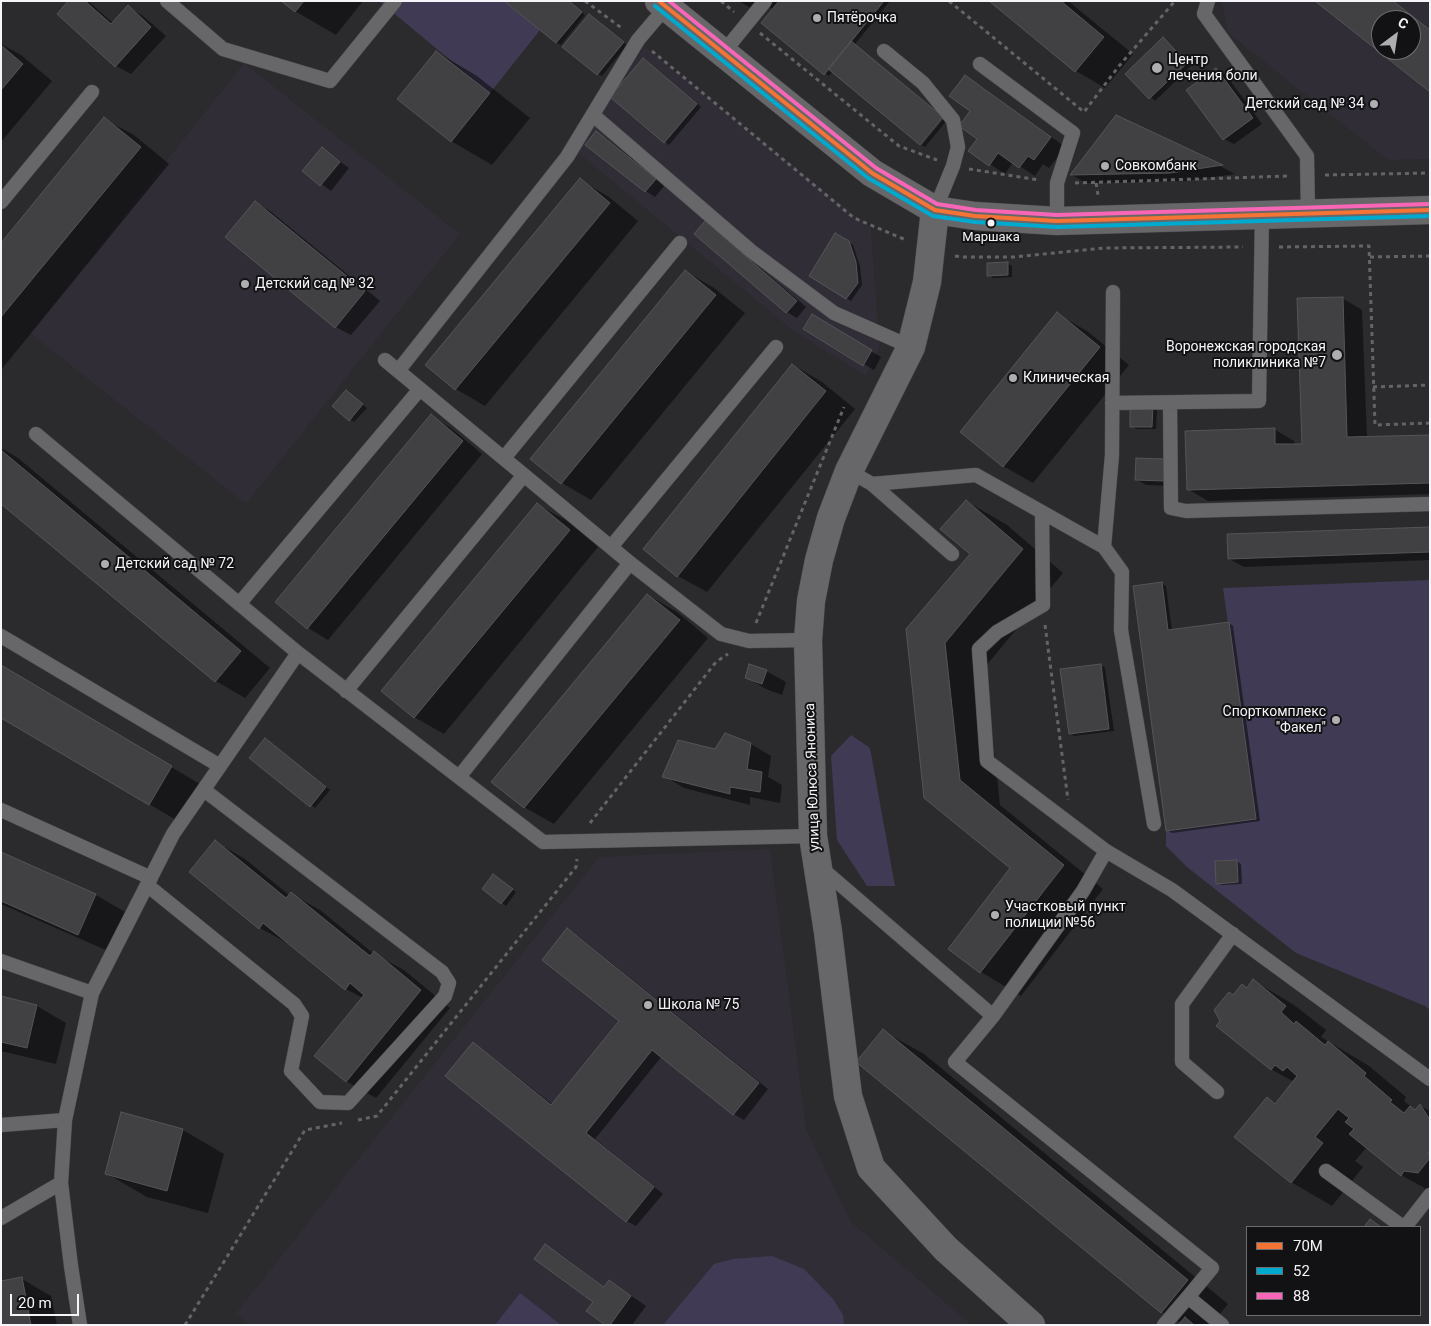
<!DOCTYPE html>
<meta charset="utf-8">
<style>
body{margin:0}
#map{position:relative;width:1431px;height:1326px;overflow:hidden;background:#2b2a2d;font-family:Roboto,sans-serif}
canvas{display:block}
.frame{position:absolute;inset:0;border:2px solid #f5f4f8;pointer-events:none}
.legend{position:absolute;left:1246px;top:1226px;width:175px;height:90px;box-sizing:border-box;background:#121214;border:1px solid #6d6c6f;margin:0;padding:6px 9px;list-style:none;font-size:15px;color:#f5f4f8}
.legend li{display:flex;align-items:center;gap:10px;height:25px}
.legend b{width:25px;border:1px solid #6d6c6f}
.north{position:absolute;left:1371px;top:10px;width:50px;height:50px;box-sizing:border-box;background:#121214;border:1px solid #6d6c6f;border-radius:50%;rotate:31deg;font-size:14px;font-weight:700;line-height:20px;text-align:center;color:#f5f4f8}
.north::after{content:'';display:block;margin:auto;width:18px;height:22px;background:#aeadb1;clip-path:polygon(50% 0,100% 100%,50% 72%,0 100%)}
.scale{position:absolute;left:10px;top:1294px;width:69px;height:22px;box-sizing:border-box;border:2px solid #f5f4f8;border-top:0;padding-left:6px;font-size:15px;line-height:18px;white-space:nowrap;color:#f5f4f8;-webkit-text-stroke:4px #121214;paint-order:stroke}
</style>
<div id="map">
<canvas width="1431" height="1326"></canvas>
<div class="frame"></div>
<ul class="legend">
<li><b style="height:6px;background:#f57335"></b>70М</li>
<li><b style="height:6px;background:#00a9ce"></b>52</li>
<li><b style="height:6px;background:#fa66b7"></b>88</li>
</ul>
<div class="north">С</div>
<div class="scale">20 m</div>
</div>
<script>
const g = document.querySelector('canvas').getContext('2d');
g.lineJoin = 'round';
function fill(path, color) { g.fillStyle = color; g.fill(path, 'evenodd'); }
const shape = rows => new Path2D(rows.map(r => 'M' + r).join(''));
function trace(path, color, width, dash) { g.strokeStyle = color; g.lineWidth = width; g.lineCap = dash ? 'butt' : 'round'; g.setLineDash(dash || []); g.stroke(path); }
function label(font, color, halo, rows, align = 'center') {
  g.font = font + ' Roboto,sans-serif'; g.lineWidth = 4; g.setLineDash([]); g.textBaseline = 'middle'; g.strokeStyle = halo; g.fillStyle = color; for (const [text, x, y, turn = 0] of rows) {
    g.save(); g.translate(x, y); g.rotate((+turn || 0) * Math.PI / 180); g.textAlign = isNaN(turn) ? turn : align; if (halo) g.strokeText(text, 0, 0); g.fillText(text, 0, 0); g.restore();
  }
}
fill(shape([
 [1221,1,1430,1,1430,159,1388,160,1228,33],
 [1381,20,1411,20,1411,50,1381,50],
 [645,47,871,228,879,348,866,376,795,332,576,151,615,88],
 [244,63,460,234,246,504,30,333],
 [770,849,806,1129,851,1222,972,1325,249,1325,236,1313,599,857]
]), '#302d37');
fill(shape([
 [379,1,504,1,540,30,490,93],
 [1430,580,1430,1010,1425,1006,1296,953,1187,867,1166,846,1166,831,1256,818,1223,588],
 [851,735,870,748,895,886,867,886,837,840,831,756],
 [772,1256,804,1269,833,1299,843,1315,844,1325,663,1325,714,1264,733,1259],
 [520,1293,561,1325,495,1325]
]), '#413a54');
fill(shape([
 [70,1,88,1,113,23,128,7,143,16,166,36,131,74,116,66],
 [283,1,363,1,336,35,295,11],
 [569,1,585,15,561,45,556,42],
 [739,1,890,1,829,76,825,73,774,10,761,2,754,10],
 [991,1,1068,1,1133,54,1105,88,1076,71],
 [594,18,627,45,602,76,598,74],
 [1163,39,1191,66,1155,101,1127,74],
 [1,44,21,55,52,81,1,142],
 [437,52,477,76,530,118,492,165,451,141],
 [648,63,701,107,669,145,612,97],
 [1216,70,1226,75,1262,124,1234,144,1224,139],
 [965,76,980,85,1065,147,1049,168,1043,164,1035,176,1013,162,1005,174,970,151,979,139],
 [1117,117,1222,167,1235,174,1186,181,1086,183,1072,175],
 [944,118,947,120,925,147,922,145],
 [104,119,134,135,169,164,1,370,1,245],
 [596,133,606,138,665,185,655,197,646,191],
 [322,149,349,168,331,191,304,171],
 [580,180,609,197,638,221,485,406,456,389],
 [255,202,270,211,380,301,351,335,336,327,226,237],
 [705,223,715,229,806,307,797,318,787,312,696,234],
 [836,234,853,245,860,266,862,285,851,301,811,276],
 [1007,263,1012,266,1012,277,993,278,989,275],
 [685,271,714,288,745,313,591,500,562,483,531,459],
 [1342,298,1362,310,1367,438,1430,436,1430,494,1208,501,1188,489,1274,429,1294,441,1295,445,1303,445],
 [1057,314,1087,331,1129,365,1033,483,1003,466],
 [812,316,881,357,874,370,804,329],
 [793,365,822,382,855,409,707,592,678,576],
 [346,391,367,408,354,422,334,406],
 [1152,407,1157,409,1156,429,1136,429,1132,426],
 [431,416,451,428,482,454,328,640,308,628],
 [1,448,18,458,270,668,245,698,216,681,1,502],
 [1137,460,1173,486,1146,485,1136,479],
 [966,501,1007,525,1063,573,985,667,1000,805,1103,889,1021,996,981,972,1012,868,926,797,907,630,971,554],
 [538,505,567,521,598,547,444,734,414,717],
 [1430,528,1430,560,1244,567,1229,559],
 [1161,583,1166,586,1172,631,1229,623,1233,626,1260,821,1172,833,1167,830],
 [648,595,677,612,708,638,554,824,524,807],
 [1101,665,1105,668,1114,731,1074,736,1070,733],
 [1,667,200,784,178,821,149,804],
 [766,671,786,682,782,695,766,689,746,677],
 [725,735,751,744,771,756,768,777,782,785,780,803,750,797,750,805,684,788,664,776,716,750],
 [269,742,330,790,315,808,251,757],
 [216,842,245,859,289,895,291,894,320,910,374,954,404,970,450,1008,376,1098,346,1081,363,998,346,989,290,943,289,944,260,928],
 [1,853,96,895,125,912,108,951,1,904],
 [1237,861,1241,864,1242,884,1222,885,1217,883],
 [498,879,516,892,506,906,484,889],
 [568,930,578,936,768,1089,744,1120,734,1114,662,1056,595,1139,663,1194,636,1226,627,1221,473,1044,483,1050,553,1105,620,1021],
 [1254,981,1294,1005,1326,1030,1321,1037,1369,1066,1406,1097,1404,1101,1416,1111,1420,1106,1430,1111,1430,1191,1401,1175,1367,1147,1355,1161,1363,1167,1332,1206,1291,1182,1267,1099,1276,1104,1294,1082,1271,1069,1233,996,1248,989],
 [1,998,37,1006,66,1023,56,1064,1,1051],
 [883,1031,924,1054,1228,1304,1211,1325,1180,1325,1181,1323,1162,1312],
 [122,1114,183,1130,224,1154,208,1213,147,1197,106,1173],
 [546,1246,561,1255,605,1287,610,1281,646,1306,632,1325,607,1325,594,1302],
 [22,1279,51,1296,57,1325,1,1325]
]), '#0007');
const building = shape([
 [68,1,85,1,111,24,128,5,151,27,115,67,57,14,68,1],
 [281,1,304,1,295,12,281,1],
 [504,1,569,1,582,12,556,43,504,1],
 [779,1,884,1,824,75,761,23,779,1],
 [989,1,1061,1,1104,37,1075,72,989,1],
 [1315,1,1393,1,1430,30,1430,92,1315,1],
 [1381,20,1411,20,1411,50,1381,50,1381,20],
 [589,14,624,42,597,75,562,47,589,14],
 [1163,37,1187,63,1149,99,1125,74,1163,37],
 [851,41,943,117,920,145,828,69,851,41],
 [1,45,23,64,1,90,1,45],
 [436,51,490,93,451,142,397,99,436,51],
 [643,58,697,104,664,143,610,97,643,58],
 [1216,68,1253,118,1223,140,1186,90,1216,68],
 [965,75,1051,137,1034,160,1028,156,1019,168,998,153,989,166,968,151,977,139,959,126,970,111,949,96,965,75],
 [1116,115,1223,165,1170,173,1070,175,1116,115],
 [104,117,141,147,1,317,1,243,104,117],
 [596,131,656,179,645,192,585,145,596,131],
 [322,147,340,162,320,186,302,171,322,147],
 [580,178,610,203,455,390,425,365,580,178],
 [255,201,365,291,335,328,225,237,255,201],
 [705,221,797,301,786,313,694,234,705,221],
 [835,233,849,241,856,262,858,283,846,299,809,276,835,233],
 [1008,262,1008,275,987,276,987,263,1008,262],
 [685,270,716,295,561,484,530,459,685,270],
 [1343,297,1347,437,1430,435,1430,483,1187,490,1185,431,1275,428,1275,444,1302,444,1297,298,1343,297],
 [1057,312,1100,347,1003,467,960,432,1057,312],
 [812,314,872,350,863,366,803,329,812,314],
 [792,364,826,391,677,577,643,549,792,364],
 [346,390,363,404,349,421,332,406,346,390],
 [1130,405,1153,405,1152,427,1130,427,1130,405],
 [431,414,463,441,307,629,275,602,431,414],
 [1,450,241,651,215,682,1,504,1,450],
 [1136,458,1164,459,1164,481,1135,480,1136,458],
 [966,500,1023,549,945,643,960,780,1064,865,980,973,948,949,1010,868,924,798,906,629,970,554,940,529,966,500],
 [537,503,570,530,414,718,381,691,537,503],
 [1430,527,1430,552,1228,559,1227,534,1430,527],
 [1162,582,1168,630,1229,622,1256,819,1166,831,1133,586,1162,582],
 [647,594,680,620,524,808,491,782,647,594],
 [749,664,767,670,762,684,745,678,749,664],
 [1101,664,1109,729,1069,734,1060,669,1101,664],
 [1,665,172,766,149,805,1,718,1,665],
 [725,733,751,743,747,769,762,772,760,792,730,787,730,794,662,777,678,740,715,749,725,733],
 [265,738,326,787,310,807,249,758,265,738],
 [215,840,286,898,291,892,370,956,374,951,421,990,346,1082,314,1056,364,995,350,983,345,990,263,923,259,929,189,872,215,840],
 [1,852,96,894,78,935,1,901,1,852],
 [1237,860,1238,882,1216,884,1215,861,1237,860],
 [493,874,513,889,501,904,482,889,493,874],
 [567,928,759,1083,733,1115,652,1050,586,1133,654,1187,626,1222,445,1076,473,1042,551,1105,619,1021,542,960,567,928],
 [1253,979,1286,1006,1281,1012,1294,1024,1296,1021,1325,1045,1328,1041,1366,1073,1364,1076,1392,1100,1390,1102,1404,1113,1410,1106,1415,1110,1420,1104,1430,1120,1430,1151,1428,1153,1430,1158,1418,1173,1404,1171,1401,1176,1349,1134,1354,1129,1345,1122,1349,1118,1338,1109,1315,1137,1323,1143,1291,1183,1234,1137,1267,1097,1275,1104,1297,1076,1287,1067,1283,1071,1275,1065,1271,1070,1216,1026,1220,1021,1214,1010,1229,992,1233,995,1242,984,1247,988,1253,979],
 [1,996,37,1005,27,1048,1,1042,1,996],
 [883,1029,1188,1280,1161,1313,856,1062,883,1029],
 [121,1112,183,1129,167,1191,105,1174,121,1112],
 [1370,1219,1381,1227,1364,1227,1370,1219],
 [545,1244,604,1287,609,1280,631,1296,610,1325,605,1325,586,1311,593,1302,534,1259,545,1244],
 [22,1277,31,1325,1,1325,1,1281,22,1277],
 [1185,1317,1194,1325,1178,1325,1185,1317]
]);
fill(building, '#414043');
trace(building, '#555457', 1);
const service = shape([
 [167,1,223,49,330,81,395,1],
 [1208,1,1204,14,1307,156,1308,214],
 [884,51,923,83,953,120,958,147,953,166,935,210],
 [723,53,765,1],
 [980,64,1073,133,1057,183,1057,221],
 [593,115,751,251,834,313,911,347],
 [1,202,92,92],
 [385,360,630,563,721,634,749,641,808,640],
 [398,371,567,157,638,40,666,7],
 [1112,403,1259,401,1262,215],
 [1170,403,1171,508,1186,511,1430,504],
 [36,434,298,653,543,842,813,836],
 [504,458,680,243],
 [849,471,872,484,976,475,1104,547,1112,455,1113,292],
 [872,484,952,554],
 [1042,512,1043,605,997,632,979,649,987,761,1106,851,1172,890,1430,1079],
 [611,547,776,347],
 [1104,547,1122,572,1121,630,1154,824],
 [239,604,420,389],
 [1,636,220,766],
 [346,691,524,475],
 [459,777,630,563],
 [1,810,151,878],
 [820,867,993,1016,955,1062,1212,1268,1188,1297,1222,1325],
 [147,885,294,1004,302,1016,291,1071,320,1102,348,1103,445,996,449,983,442,972,204,790],
 [1,961,92,993,65,1120,61,1183,71,1266,80,1325],
 [92,993,173,834,298,653],
 [993,1016,1083,891,1106,851],
 [1217,1092,1182,1062,1182,1004,1233,934],
 [1,1125,65,1120],
 [1326,1171,1403,1227],
 [1,1218,61,1183],
 [1405,1227,1430,1195],
 [1164,1325,1188,1297]
]);
const minor = shape([
 [935,210,927,282,911,347,849,471,831,518,819,560,811,601,808,640,813,836,828,932,848,1096,871,1168,946,1249,1031,1325]
]);
const tertiary = shape([
 [659,1,872,173,935,210,975,216,1057,221,1430,210]
]);
trace(service, '#49484b', 15);
trace(minor, '#49484b', 29);
trace(tertiary, '#49484b', 29);
trace(shape([
 [585,1,623,29],
 [721,1,734,12],
 [949,1,1084,112,1119,66,1175,1],
 [760,33,899,146,937,160],
 [652,51,854,218,906,240],
 [969,169,1039,180],
 [1325,175,1430,173],
 [1075,183,1289,176],
 [1096,183,1098,195],
 [1279,247,1369,246,1375,425,1430,423],
 [955,256,962,257,1014,257,1104,248,1243,247],
 [1370,257,1430,256],
 [1373,387,1430,385],
 [756,623,844,407],
 [1045,625,1068,800],
 [590,823,716,662,728,654],
 [358,1120,377,1116,576,867,577,859],
 [185,1325,305,1130,342,1123]
]), '#646466', 3, [4, 4]);
trace(service, '#676769', 14);
trace(minor, '#676769', 28);
trace(tertiary, '#676769', 28);
trace(shape([
 [659,1,872,173,935,210,975,216,1057,221,1430,210]
]), '#f57335', 4);
trace(shape([
 [655,6,868,178,933,216,975,222,1057,227,1430,216]
]), '#00a9ce', 4);
trace(shape([
 [669,1,876,168,937,204,976,210,1057,215,1430,204]
]), '#fa66b7', 4);
for (const [x, y, r, color] of [
 [817,18,5,"#aeadb1"],
 [1157,68,6,"#aeadb1"],
 [1374,104,5,"#aeadb1"],
 [1105,166,5,"#aeadb1"],
 [991,223,4.5,"#f5f4f8"],
 [245,284,5,"#aeadb1"],
 [1337,355,6,"#aeadb1"],
 [1013,378,5,"#aeadb1"],
 [105,564,5,"#aeadb1"],
 [1336,720,5,"#aeadb1"],
 [995,915,5,"#aeadb1"],
 [648,1005,5,"#aeadb1"]
]) { const dot = new Path2D(); dot.arc(x, y, r, 0, 2 * Math.PI); g.fillStyle = color; g.fill(dot); trace(dot, '#121214', 2); }
label('13px', '#f5f4f8', '#121214', [
 ["Маршака",991,238]
]);
label('14px', '#f5f4f8', '#121214', [
 ["Пятёрочка",827,18],
 ["Центр",1168,60],
 ["лечения боли",1168,76],
 ["Детский сад № 34",1364,104,"right"],
 ["Совкомбанк",1115,166],
 ["Детский сад № 32",255,284],
 ["Воронежская городская",1326,347,"right"],
 ["поликлиника №7",1326,363,"right"],
 ["Клиническая",1023,378],
 ["Детский сад № 72",115,564],
 ["Спорткомплекс",1326,712,"right"],
 ["\"Факел\"",1326,728,"right"],
 ["Участковый пункт",1005,907],
 ["полиции №56",1005,923],
 ["Школа № 75",658,1005]
], 'left');
label('14px', '#f5f4f8', '#121214', [
 ["улица Юлюса Янониса",813,777,-92]
]);
</script>
